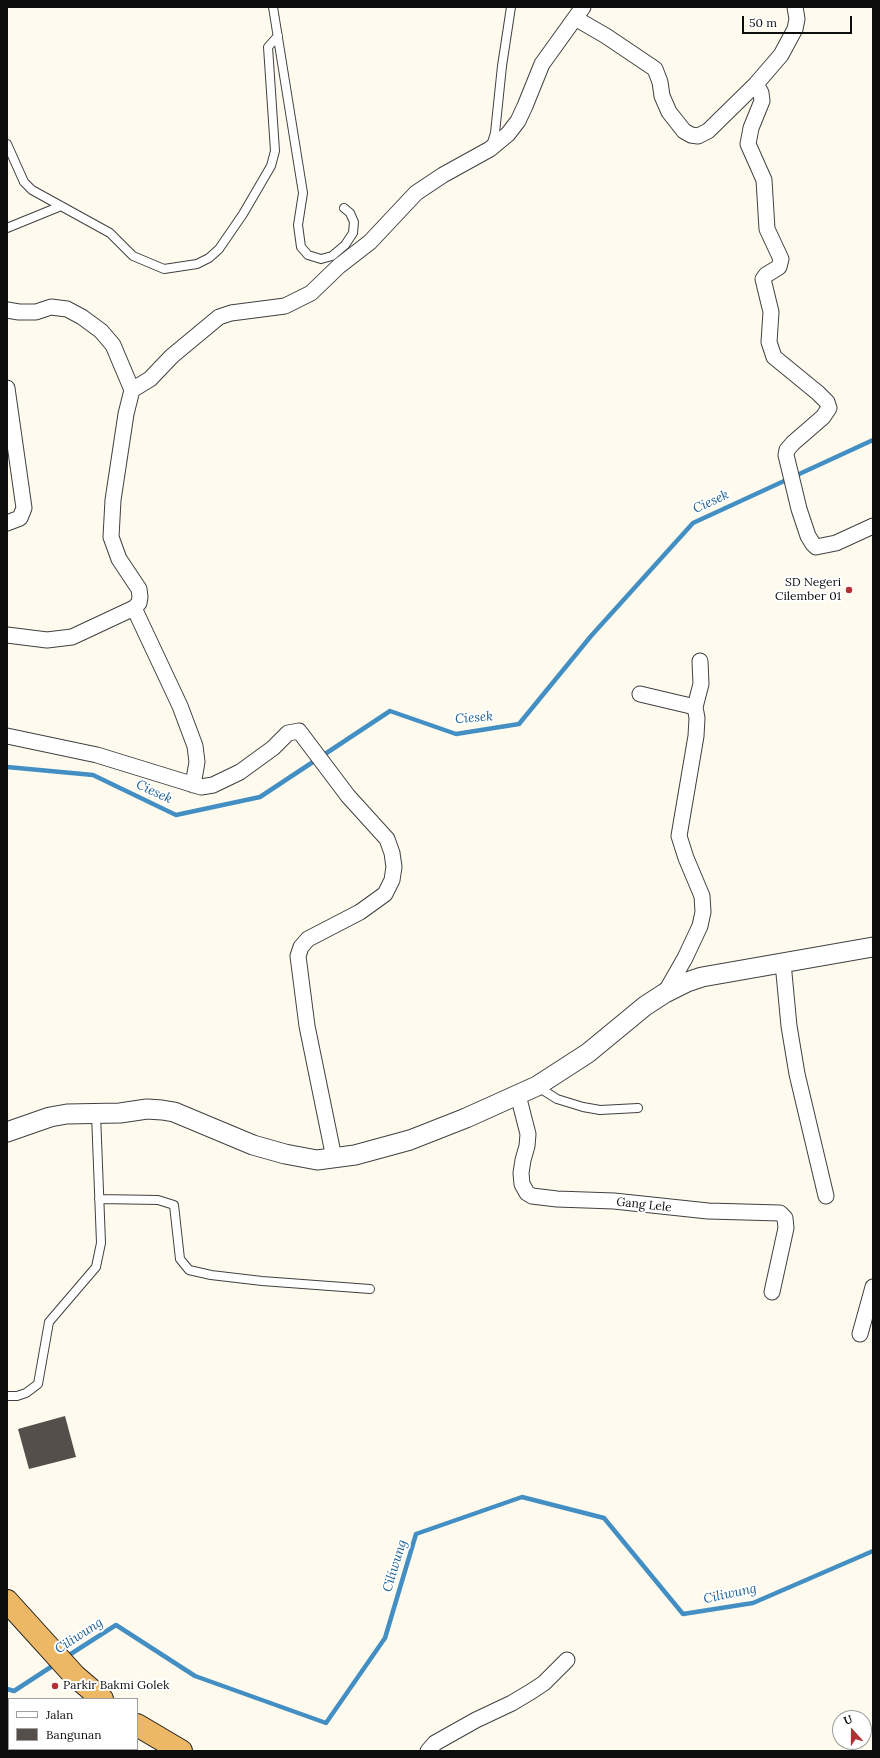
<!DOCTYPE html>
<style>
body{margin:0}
#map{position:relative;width:880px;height:1758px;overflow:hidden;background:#fefbee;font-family:Lora,serif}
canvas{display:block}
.frame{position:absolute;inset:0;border:8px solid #0d0d0d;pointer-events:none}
.legend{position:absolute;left:8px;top:1698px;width:130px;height:52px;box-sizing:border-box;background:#fff;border:1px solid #9e9e9e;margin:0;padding:5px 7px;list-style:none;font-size:12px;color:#0d0d0d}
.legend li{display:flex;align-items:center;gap:8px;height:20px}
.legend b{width:20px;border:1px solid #9e9e9e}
.north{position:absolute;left:832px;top:1710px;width:40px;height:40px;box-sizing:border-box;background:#fff;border:1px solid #9e9e9e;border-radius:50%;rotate:339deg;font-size:11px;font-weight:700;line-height:16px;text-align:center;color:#0d0d0d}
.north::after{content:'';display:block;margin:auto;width:14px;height:18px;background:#b32f35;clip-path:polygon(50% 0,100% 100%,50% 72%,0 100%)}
.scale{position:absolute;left:742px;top:16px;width:110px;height:18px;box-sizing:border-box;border:2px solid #0d0d0d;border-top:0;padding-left:5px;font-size:12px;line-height:14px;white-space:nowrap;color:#0d0d0d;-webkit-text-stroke:3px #fff;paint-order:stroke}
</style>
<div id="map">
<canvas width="880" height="1758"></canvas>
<div class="frame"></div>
<ul class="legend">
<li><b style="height:5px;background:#fff"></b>Jalan</li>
<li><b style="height:11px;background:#554e4a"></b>Bangunan</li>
</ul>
<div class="north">U</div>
<div class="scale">50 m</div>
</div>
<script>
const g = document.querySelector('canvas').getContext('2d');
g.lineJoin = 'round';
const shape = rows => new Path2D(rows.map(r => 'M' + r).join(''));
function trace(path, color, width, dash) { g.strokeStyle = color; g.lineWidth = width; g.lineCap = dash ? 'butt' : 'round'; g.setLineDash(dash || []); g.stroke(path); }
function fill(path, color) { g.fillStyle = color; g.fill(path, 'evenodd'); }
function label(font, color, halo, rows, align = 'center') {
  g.font = font + ' Lora,serif'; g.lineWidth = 4; g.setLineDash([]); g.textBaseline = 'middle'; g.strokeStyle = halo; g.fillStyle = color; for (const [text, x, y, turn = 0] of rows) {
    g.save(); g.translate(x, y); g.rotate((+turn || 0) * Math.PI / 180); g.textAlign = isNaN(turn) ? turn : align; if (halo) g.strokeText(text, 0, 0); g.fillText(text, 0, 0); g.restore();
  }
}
trace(shape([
 [7,767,93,775,176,815,260,797,390,711,456,734,519,724,591,636,693,523,873,440],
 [66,1657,116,1625,195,1676,326,1723,385,1638,416,1534,522,1497,604,1518,683,1614,753,1603,873,1551],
 [7,1689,14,1691,57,1663]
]), '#438fc3', 4.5);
fill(shape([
 [65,1416,76,1457,29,1469,18,1429]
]), '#554e4a');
const service = shape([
 [273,7,303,193,298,225,301,247,308,255,321,259,332,256,345,245,353,233,354,222,350,213,344,208],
 [7,144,24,182,32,190,110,233,133,256,164,269,197,264,209,258,219,249,243,214,271,166,275,151,268,47,278,36],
 [491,146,495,133,502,66,511,7],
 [7,228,61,206],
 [538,1087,557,1099,583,1107,600,1110,638,1108],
 [99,1199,158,1200,174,1205,180,1259,189,1270,211,1275,262,1281,370,1289],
 [7,1396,17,1396,26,1393,38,1384,49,1322,96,1267,101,1243,96,1114]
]);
const minor = shape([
 [575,18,606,36,655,69,660,82,662,96,669,112,684,131,691,135,698,136,708,131,756,84,781,55,795,29,797,19,795,7],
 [756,84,761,93,762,101,751,128,748,144,764,180,767,229,781,259,779,267,766,275,763,279,771,312,769,342,774,357,818,393,827,402,829,408,823,417,793,443,787,450,786,455,799,509,808,536,813,544,816,547,836,543,873,526],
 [7,310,19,312,36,312,51,307,67,309,82,317,101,331,113,345,132,390,126,414,113,500,111,537,119,559,139,589,140,597,139,603,134,608,72,637,47,640,7,635],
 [7,388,24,508,20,518,7,523],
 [132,390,150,379,172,356,219,317,231,313,285,306,311,293,339,266,370,242,416,193,443,175,490,149,508,134,518,121,525,106,542,64,583,7],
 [134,608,180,706,195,746,197,762,193,785],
 [640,694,695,707],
 [7,736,97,755,201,787,213,785,240,772,273,748,288,733,299,731,348,796,387,839,392,853,394,867,392,880,385,894,360,912,308,939,301,947,298,956,307,1026,334,1158],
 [783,963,789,1026,797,1074,826,1196],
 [665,993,685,958,700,926,703,912,702,896,686,858,679,836,696,736,697,718,695,707,701,684,700,661],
 [518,1095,528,1134,527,1146,523,1160,521,1173,522,1184,527,1193,532,1196,557,1199,614,1201,708,1211,780,1213,785,1218,786,1228,772,1292],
 [860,1334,873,1287],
 [428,1751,435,1743,476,1720,512,1703,532,1691,544,1683,567,1660]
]);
const tertiary = shape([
 [7,1132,50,1117,67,1114,120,1113,147,1109,162,1110,174,1112,253,1145,285,1154,317,1160,355,1155,410,1140,466,1118,537,1086,588,1053,645,1006,665,993,687,982,702,977,873,947]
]);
const trunk = shape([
 [7,1601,74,1675,102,1699],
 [137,1725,181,1751]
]);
trace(service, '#404040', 10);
trace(minor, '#404040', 17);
trace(tertiary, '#404040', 21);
trace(trunk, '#1e1e1e', 24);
trace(service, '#fff', 8);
trace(minor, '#fff', 15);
trace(tertiary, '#fff', 19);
trace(trunk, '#ecb866', 22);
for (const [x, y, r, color] of [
 [849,590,4,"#b32f35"],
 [55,1686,4,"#b32f35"]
]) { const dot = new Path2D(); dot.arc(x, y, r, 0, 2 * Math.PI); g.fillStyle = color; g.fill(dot); trace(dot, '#fff', 1.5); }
label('12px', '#0d0d0d', '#fff', [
 ["SD Negeri",841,583],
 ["Cilember 01",841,597],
 ["Parkir Bakmi Golek",63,1686,"left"]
], 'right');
label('12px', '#0d0d0d', '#fff', [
 ["Gang Lele",644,1205,6]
]);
label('italic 13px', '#1f6196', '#fff', [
 ["Ciesek",711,502,-25],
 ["Ciesek",474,718,-5],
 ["Ciesek",154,792,25],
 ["Ciliwung",395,1566,-73],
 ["Ciliwung",730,1594,-12],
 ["Ciliwung",79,1636,-33]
]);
</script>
